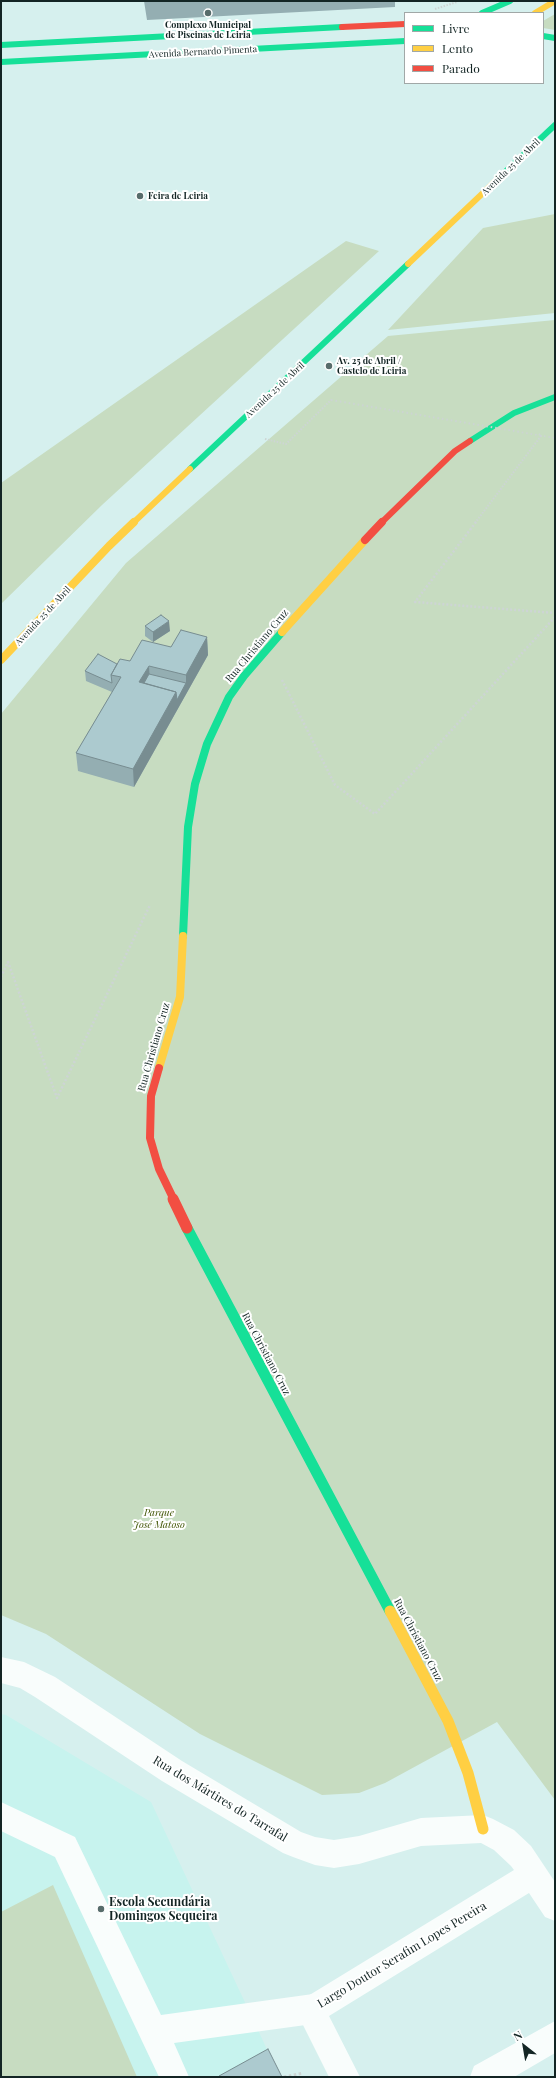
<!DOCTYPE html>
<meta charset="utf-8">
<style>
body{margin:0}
#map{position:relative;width:556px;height:2078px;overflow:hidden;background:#d6f0ee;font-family:"Playfair Display",serif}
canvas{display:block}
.frame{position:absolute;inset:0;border:2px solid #132524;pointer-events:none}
.legend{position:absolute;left:404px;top:12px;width:140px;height:72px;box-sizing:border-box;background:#fff;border:1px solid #a1a8a7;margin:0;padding:5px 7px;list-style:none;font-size:12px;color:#132524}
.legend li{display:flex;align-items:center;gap:8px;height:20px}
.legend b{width:20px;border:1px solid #a1a8a7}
.north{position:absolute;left:504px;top:2026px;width:40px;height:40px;-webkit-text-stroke:3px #fff;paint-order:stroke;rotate:329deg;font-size:11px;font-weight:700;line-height:16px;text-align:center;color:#132524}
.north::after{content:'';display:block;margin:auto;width:14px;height:18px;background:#132524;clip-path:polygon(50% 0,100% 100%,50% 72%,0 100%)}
</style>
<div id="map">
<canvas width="556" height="2078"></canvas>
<div class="frame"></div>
<ul class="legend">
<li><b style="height:5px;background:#16e098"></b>Livre</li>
<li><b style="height:5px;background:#ffcf43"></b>Lento</li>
<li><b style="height:5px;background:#f24e42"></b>Parado</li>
</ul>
<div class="north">N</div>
</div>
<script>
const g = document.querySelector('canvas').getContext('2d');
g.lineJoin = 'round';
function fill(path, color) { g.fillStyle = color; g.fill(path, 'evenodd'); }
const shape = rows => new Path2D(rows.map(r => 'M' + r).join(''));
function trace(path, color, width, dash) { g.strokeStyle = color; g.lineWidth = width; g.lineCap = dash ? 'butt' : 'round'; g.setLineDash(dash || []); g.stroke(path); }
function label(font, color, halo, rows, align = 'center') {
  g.font = font + ' "Playfair Display",serif'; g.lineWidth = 4; g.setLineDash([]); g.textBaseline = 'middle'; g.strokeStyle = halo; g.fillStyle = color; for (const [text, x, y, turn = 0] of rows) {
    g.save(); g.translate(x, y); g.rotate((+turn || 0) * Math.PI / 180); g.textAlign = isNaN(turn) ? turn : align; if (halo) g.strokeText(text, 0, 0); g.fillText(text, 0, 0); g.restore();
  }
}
fill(shape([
 [1,1714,6,1715,151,1802,280,2077,1,2077]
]), '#c7f3ee');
fill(shape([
 [555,14,555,30,543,28,543,21],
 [555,214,555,313,388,330,483,228],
 [346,241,379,251,102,505,1,604,1,483],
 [555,320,555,1800,497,1722,385,1783,359,1793,322,1795,200,1734,46,1634,1,1615,1,714,126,563,388,336],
 [53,1885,137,2077,1,2077,1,1912]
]), '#c7dcc1');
trace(shape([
 [435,9,457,2],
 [265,439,286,444,331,400],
 [475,523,541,436,539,434]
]), '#cdd5d4', 2, [1.5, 1.5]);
trace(shape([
 [476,522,415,602,555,613],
 [282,680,335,785,375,814,555,617],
 [1,977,8,962,57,1098,150,905]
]), '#cdd5d4', 2.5, [2, 2]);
trace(shape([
 [284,2077,303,2073]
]), '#cdd5d4', 3, [2.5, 2.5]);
fill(shape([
 [1,1802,75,1837,161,2015,313,1994,323,1999,328,2009,323,2019,313,2024,174,2043,189,2077,159,2077,55,1857,1,1831,1,1802]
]), '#f9fdfc');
fill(shape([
 [1,1657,24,1662,55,1677,182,1761,301,1832,315,1837,334,1840,359,1836,421,1818,483,1815,493,1819,514,1830,531,1846,555,1882,555,1921,545,1917,529,1893,329,2016,360,2077,329,2077,300,2019,298,2009,303,1999,514,1870,511,1866,494,1850,481,1843,421,1846,359,1864,334,1868,315,1865,293,1857,283,1853,162,1781,35,1697,20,1688,1,1683,1,1657],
 [555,2021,555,2053,514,2077,470,2077,474,2066,555,2021]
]), '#f9fdfc');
trace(shape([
 [482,13,510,1],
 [543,36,555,38],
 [1,45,342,27],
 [1,62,405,41],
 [503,174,555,125],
 [470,441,514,413,555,397],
 [190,469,408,264]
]), '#16e098', 6);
trace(shape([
 [183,936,188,827,195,784,207,744,229,697,244,676,282,632]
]), '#16e098', 8);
trace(shape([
 [187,1228,390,1611]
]), '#16e098', 11);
trace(shape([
 [535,13,555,1],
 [408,264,503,174],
 [133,523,190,469]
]), '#ffcf43', 6);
trace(shape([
 [282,632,365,540],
 [1,660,109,546,134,522],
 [159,1068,180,997,183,936]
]), '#ffcf43', 8);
trace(shape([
 [390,1611,448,1721,468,1773,483,1829]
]), '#ffcf43', 11);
trace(shape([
 [342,27,405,24],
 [381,523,455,451,470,441]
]), '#f24e42', 6);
trace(shape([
 [365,540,382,522],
 [159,1068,151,1096,150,1138,159,1169,174,1200]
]), '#f24e42', 8);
trace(shape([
 [173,1199,187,1228]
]), '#f24e42', 11);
trace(shape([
 [331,400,555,438]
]), '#ccd4d3', 2, [1.5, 3]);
fill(shape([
 [144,1,395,1,395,7,147,20],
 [145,626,170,631,153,642,145,636],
 [207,637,208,655,134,787,78,771,76,753,112,692,86,681,85,671,130,661,171,647]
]), '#94aeb2');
fill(shape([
 [169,621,170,631,153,642,153,632],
 [207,637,208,655,134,787,133,769,176,692,186,683,186,675],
 [149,666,150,684,146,692,139,682]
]), '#788d91');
const building = shape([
 [161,615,169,621,153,632,145,626,161,615],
 [181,630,207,637,186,675,149,666,139,682,176,692,133,769,76,753,121,677,111,675,120,659,130,661,142,640,171,647,181,630],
 [98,654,117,664,111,675,112,683,85,671,98,654],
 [149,674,186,683,177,700,176,692,144,683,149,674],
 [268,2049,282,2077,220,2077,219,2076,268,2049]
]);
fill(building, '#accacf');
trace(building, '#788d91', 1);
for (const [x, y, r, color] of [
 [208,13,4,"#576c6b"],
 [140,196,4,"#576c6b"],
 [329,366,4,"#576c6b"],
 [101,1909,4,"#576c6b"]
]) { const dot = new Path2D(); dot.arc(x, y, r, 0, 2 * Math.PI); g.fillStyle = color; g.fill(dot); trace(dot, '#fff', 1.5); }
label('bold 9px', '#132524', '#fff', [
 ["Complexo Municipal",208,25,"center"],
 ["de Piscinas de Leiria",208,35,"center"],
 ["Feira de Leiria",148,196],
 ["Av. 25 de Abril /",337,361],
 ["Castelo de Leiria",337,371]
], 'left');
label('9px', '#132524', '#fff', [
 ["Avenida Bernardo Pimenta",203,52,-3],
 ["Avenida 25 de Abril",511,167,-44],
 ["Avenida 25 de Abril",275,390,-43],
 ["Avenida 25 de Abril",43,616,-47]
]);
label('10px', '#132524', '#fff', [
 ["Rua Christiano Cruz",257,646,-50],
 ["Rua Christiano Cruz",154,1047,-74],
 ["Rua Christiano Cruz",266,1354,62],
 ["Rua Christiano Cruz",418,1640,62]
]);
label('italic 10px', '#425605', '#fff', [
 ["Parque",159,1513],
 ["José Matoso",159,1525]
]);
label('12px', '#132524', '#fff', [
 ["Rua dos Mártires do Tarrafal",220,1799,31],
 ["Largo Doutor Serafim Lopes Pereira",402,1955,-31]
]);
label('bold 12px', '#132524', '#fff', [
 ["Escola Secundária",109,1902],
 ["Domingos Sequeira",109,1916]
], 'left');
</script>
